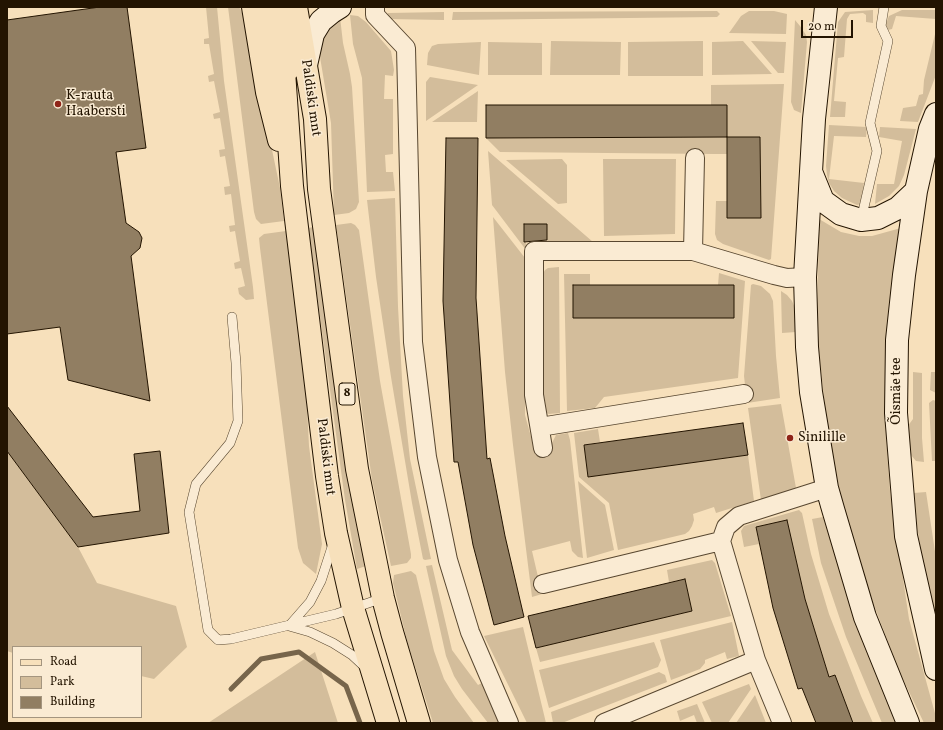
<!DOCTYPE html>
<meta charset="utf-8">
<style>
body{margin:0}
#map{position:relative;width:943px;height:730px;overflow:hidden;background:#f7e0bb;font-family:Vollkorn,serif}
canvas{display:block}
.frame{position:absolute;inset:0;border:8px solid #231401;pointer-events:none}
.legend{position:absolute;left:12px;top:646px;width:130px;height:72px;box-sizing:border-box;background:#faebd3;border:1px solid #a4957f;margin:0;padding:5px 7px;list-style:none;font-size:12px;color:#231401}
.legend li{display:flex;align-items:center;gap:8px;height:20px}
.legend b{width:20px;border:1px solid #a4957f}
.scale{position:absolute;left:801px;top:20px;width:52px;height:18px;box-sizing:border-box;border:2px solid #231401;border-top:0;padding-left:5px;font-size:12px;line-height:14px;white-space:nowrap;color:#231401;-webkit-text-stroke:3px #faebd3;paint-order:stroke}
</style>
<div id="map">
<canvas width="943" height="730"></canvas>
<div class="frame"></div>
<ul class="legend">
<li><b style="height:5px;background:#f7e0bb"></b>Road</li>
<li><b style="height:11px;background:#d3bd9b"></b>Park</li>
<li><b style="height:11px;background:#917e62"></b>Building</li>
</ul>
<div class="scale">20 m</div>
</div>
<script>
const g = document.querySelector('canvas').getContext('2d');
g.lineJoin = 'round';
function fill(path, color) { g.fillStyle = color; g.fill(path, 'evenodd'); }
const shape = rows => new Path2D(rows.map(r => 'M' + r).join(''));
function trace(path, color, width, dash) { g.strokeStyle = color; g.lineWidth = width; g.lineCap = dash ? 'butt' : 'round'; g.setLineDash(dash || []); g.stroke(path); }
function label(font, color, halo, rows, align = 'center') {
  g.font = font + ' Vollkorn,serif'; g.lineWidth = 3; g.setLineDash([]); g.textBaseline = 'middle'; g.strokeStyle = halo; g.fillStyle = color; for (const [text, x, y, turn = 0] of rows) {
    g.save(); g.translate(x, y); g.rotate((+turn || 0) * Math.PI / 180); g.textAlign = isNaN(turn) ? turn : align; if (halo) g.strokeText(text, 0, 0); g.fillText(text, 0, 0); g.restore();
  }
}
fill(shape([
 [206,7,217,7,224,81,253,287,254,299,246,300,239,294,238,288,245,286,241,268,235,269,234,263,240,261,235,231,230,232,229,226,235,225,231,194,225,195,224,187,230,186,225,156,220,157,219,150,225,149,220,118,214,119,213,114,220,112,214,81,209,82,208,76,214,74,209,44,204,44,204,39,209,38],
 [228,7,239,7,244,16,280,188,284,221,261,224,256,219,254,212],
 [873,10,873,23,866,22,866,15,863,13,850,14,847,19,844,57,838,58,834,101,846,102,845,117,830,117,838,22,845,12],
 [902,10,936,10,936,19,896,16,892,29,888,30,885,26,889,16],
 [717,11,720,14,717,17,452,20,453,12],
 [749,11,774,11,787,14,786,34,729,33,741,16],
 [444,12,444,20,388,19,386,16,388,13],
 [350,15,358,16,366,22,391,51,394,70,393,76,385,75,384,99,393,99,393,154,385,155,386,172,393,172,395,191,367,192,362,78,353,44],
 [340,17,343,43,350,74,352,87,359,202,356,209,349,213,334,215,331,123,320,57,321,41,333,22],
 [795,20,800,26,806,35,807,42,801,113,794,110,791,102],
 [936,30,936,75,918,122,900,121,903,108,916,106,919,95,923,94,924,80],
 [551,41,621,42,620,75,550,75],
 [703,41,703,76,628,76,628,42],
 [743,41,772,74,712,75,712,42],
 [751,41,786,42,784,73,778,73],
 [481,42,479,75,427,65,428,53,432,46,438,44],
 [488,42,542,43,542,75,488,75],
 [430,77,478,85,426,121,426,82],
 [784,84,771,259,769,260,723,244,717,240,715,234,716,201,727,201,727,218,761,218,760,137,727,137,727,154,715,154,500,152,486,138,727,137,727,105,711,105,711,85],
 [478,91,477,122,432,122],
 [829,125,867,127,866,137,834,136,829,179,864,183,861,204,857,205,842,198,834,191,829,183,827,175,826,166],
 [880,127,916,129,904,175,899,186,889,196,875,204,877,184,894,184,902,141,879,137],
 [488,151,593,242,547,242,547,225,524,225,524,242,526,242,526,250,492,205],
 [562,159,567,165,567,203,558,204,506,160],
 [603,159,676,159,675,234,604,236],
 [395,198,398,307,403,396,410,459,431,559,425,560,423,559,412,503,391,377,376,277,367,200],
 [493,217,525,258,525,415,536,455,551,453,551,445,556,435,568,433,570,440,583,558,578,557,572,551,570,541,532,551,542,594,532,597,513,445,505,372],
 [819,219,841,232,859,236,872,236,901,228,886,350,885,420,890,491,909,619,936,717,936,723,924,723,899,671,872,600,843,507,827,428,817,332],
 [351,223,355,225,359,230,380,381,411,554,411,558,407,563,391,566,372,480,336,225],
 [314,227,344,455,366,566,357,569,345,500,308,228],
 [286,231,295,294,306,388,309,446,322,544,316,574,303,563,298,548,260,248,259,238,264,234],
 [559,267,560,413,549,414,544,412,540,408,540,279,545,270,548,268],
 [719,273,745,281,738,378,604,397,595,408,567,411,564,274,590,274,590,285,573,285,574,318,734,318,734,285,718,285],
 [753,284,761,286,770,294,773,301,776,356,780,398,747,403,744,376,751,285],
 [781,291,787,295,792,301,795,308,796,332,782,333],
 [913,372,922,373,922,438,924,462,916,461,911,455,909,450,907,427,913,419],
 [931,372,936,372,936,393,930,390],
 [933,400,936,401,936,461,932,461,929,403],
 [781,404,796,488,761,500,748,408],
 [598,429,600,442,584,445,588,477,748,455,754,501,716,513,714,507,693,514,694,520,692,526,689,531,685,534,618,550,609,503,579,477,574,433],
 [7,451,78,547,97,583,176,606,187,647,154,679,141,676,141,647,13,647,13,653,7,651],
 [578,481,605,505,614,550,587,558],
 [926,492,936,558,936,630,925,577,917,526,914,493],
 [799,510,802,513,811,554,829,614,861,696,873,723,853,723,834,675,829,677,805,599,787,521,756,527,759,544,744,547,741,531,744,526],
 [823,517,852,610,898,723,882,723,846,637,821,563,812,519],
 [712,560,715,563,731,616,540,662,536,648,692,611,685,579,669,582,667,570],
 [432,565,452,650,478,685,482,683,502,723,488,723,462,689,454,676,446,656,426,566],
 [411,571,416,575,434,651,444,679,455,697,474,723,433,723,407,641,393,583,394,575],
 [732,622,739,656,727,659,725,652,705,660,705,663,700,669,671,680,660,640],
 [523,627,546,723,527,723,484,636],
 [654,642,661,660,658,667,549,708,539,670],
 [315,652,338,723,208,723],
 [659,672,665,675,667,682,562,723,553,723,551,712],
 [749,684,751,689,728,723,712,723,702,702],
 [755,695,766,723,736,723],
 [697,704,705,723,697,723,694,715,680,721,677,711]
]), '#d3bd9b');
trace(shape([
 [231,689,261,659,299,652,346,686,360,723]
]), '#77654b', 5);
const building = shape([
 [100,7,127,7,146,148,116,152,126,223,139,232,142,238,140,248,131,256,150,401,68,380,60,327,7,334,7,20,100,7],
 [486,105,727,105,727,137,486,138,486,105],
 [727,137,760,137,761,218,727,218,727,137],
 [446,138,478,138,476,298,487,459,490,458,505,536,524,617,494,625,473,545,458,462,454,462,443,301,446,138],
 [524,224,547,224,547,240,524,242,524,224],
 [573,285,734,285,734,318,573,318,573,285],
 [7,406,93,517,140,511,134,454,160,451,169,533,78,547,7,451,7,406],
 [743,423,748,455,588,477,584,445,743,423],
 [787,520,805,599,829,677,835,675,853,723,816,723,802,688,798,689,773,608,756,527,787,520],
 [685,579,692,611,536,648,528,616,685,579]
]);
fill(building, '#917e62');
trace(building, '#231401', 1);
const lane = shape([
 [861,220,877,151,870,123,888,41,881,26,884,7],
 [232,317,236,363,238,421,230,443,196,484,189,512,208,630,218,640,231,639,336,614,383,598],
 [333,544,321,581,310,602,289,626,310,632,333,643,352,655,366,668]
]);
const street = shape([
 [375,7,375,15,406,48,413,342,427,457,448,560,470,632,509,723],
 [693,251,695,158],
 [540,427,744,394],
 [543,448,534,395,534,251,693,251,774,275,787,278,805,277],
 [543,584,721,541],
 [604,723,756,660],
 [782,723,756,660,721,541,726,527,739,516,827,488]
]);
const secondary = shape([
 [826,7,814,119,805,277,807,347,811,392,827,488,833,509,865,617,908,723],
 [306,65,313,34,321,21,332,12,340,7],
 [936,114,930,129,916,191,904,275,897,340,896,413,906,536,936,669],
 [812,174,823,201,841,214,861,220,878,218,898,208,916,191]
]);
const primary = shape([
 [253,7,267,92,279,140],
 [275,7,283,57,287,71],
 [296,7,315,119,319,189,357,469,383,598,392,632,419,723],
 [283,57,292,186,327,476,336,533,353,608,388,723]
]);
trace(lane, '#584730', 10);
trace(street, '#584730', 20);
trace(secondary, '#231401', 24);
trace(primary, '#231401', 24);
trace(lane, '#faebd3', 9);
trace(street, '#faebd3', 18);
trace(secondary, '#faebd3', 22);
trace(primary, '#f7e0bb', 22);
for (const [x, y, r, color] of [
 [58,104,4,"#8f2418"],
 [790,438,4,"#8f2418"]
]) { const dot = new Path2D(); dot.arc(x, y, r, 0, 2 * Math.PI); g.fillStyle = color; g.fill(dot); trace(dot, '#faebd3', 1.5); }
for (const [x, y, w] of [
 [347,394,16]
]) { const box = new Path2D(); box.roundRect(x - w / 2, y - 11, w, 22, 3); g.fillStyle = '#faebd3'; g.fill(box); trace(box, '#231401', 1); }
label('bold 13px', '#231401', null, [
 ["8",347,394]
]);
label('14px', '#231401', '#faebd3', [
 ["K-rauta",66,96],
 ["Haabersti",66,112],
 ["Sinilille",798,438]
], 'left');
label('14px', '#231401', '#faebd3', [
 ["Paldiski mnt",310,98,82],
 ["Õismäe tee",897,391,-90],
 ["Paldiski mnt",325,457,83]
]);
</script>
